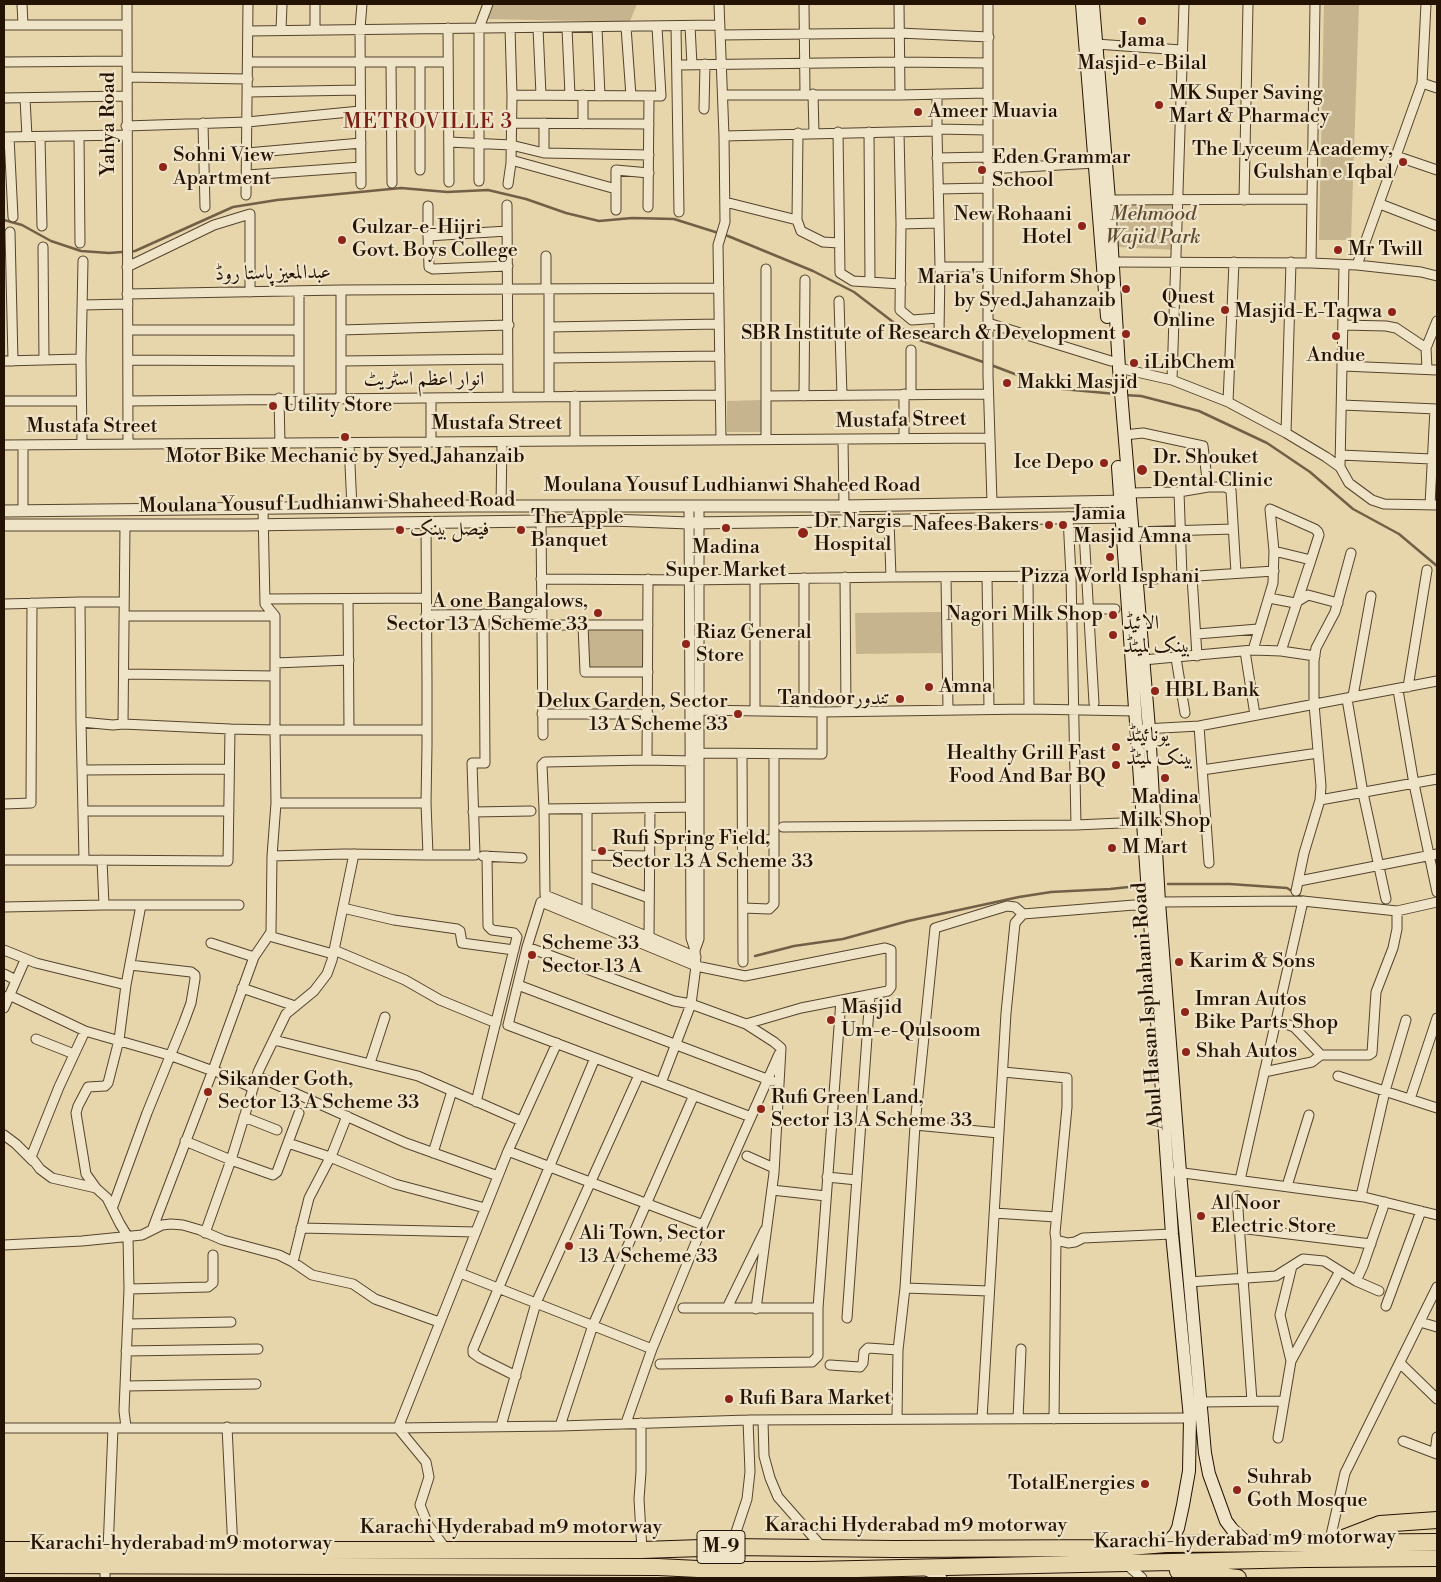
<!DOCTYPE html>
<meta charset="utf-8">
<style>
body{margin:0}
#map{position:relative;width:1441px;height:1582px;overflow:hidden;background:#e7d5ab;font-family:"Libre Bodoni",serif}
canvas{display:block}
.frame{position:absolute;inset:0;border:5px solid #241303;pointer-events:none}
</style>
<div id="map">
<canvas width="1441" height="1582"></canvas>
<div class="frame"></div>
</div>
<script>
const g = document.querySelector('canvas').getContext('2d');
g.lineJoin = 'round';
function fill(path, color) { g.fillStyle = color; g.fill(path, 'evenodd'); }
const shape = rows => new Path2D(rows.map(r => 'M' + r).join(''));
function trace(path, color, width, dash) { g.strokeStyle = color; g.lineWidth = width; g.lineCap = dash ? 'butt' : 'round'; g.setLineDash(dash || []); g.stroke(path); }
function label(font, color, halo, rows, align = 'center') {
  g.font = font + ' "Libre Bodoni",Amiri,serif'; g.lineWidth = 4.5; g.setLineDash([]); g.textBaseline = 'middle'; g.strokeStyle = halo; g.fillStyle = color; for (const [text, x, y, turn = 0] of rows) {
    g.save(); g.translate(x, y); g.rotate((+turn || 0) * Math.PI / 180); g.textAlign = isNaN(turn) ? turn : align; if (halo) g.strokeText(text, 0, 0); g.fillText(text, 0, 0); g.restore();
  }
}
fill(shape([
 [494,4,637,4,630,21,590,21,488,19],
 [1324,4,1359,4,1351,240,1319,240],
 [1120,205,1175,205,1175,250,1119,247],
 [762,400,762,432,727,432,727,401],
 [941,612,942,653,856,654,855,613],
 [588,628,643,628,644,667,589,668]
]), '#c6b48e');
trace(shape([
 [4,220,22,225,51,241,81,251,109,253,135,251,233,207,277,200,401,188,447,192,488,190,526,199,566,213,599,221,632,218,674,219,728,236,813,271,854,292,914,338,986,363],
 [991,365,1028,379,1062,389,1116,394],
 [1124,395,1141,396,1199,411,1267,443,1310,472,1353,509,1399,534,1437,566],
 [1168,884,1230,884,1287,888,1303,898],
 [755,956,794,946,843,939,908,921,1019,897,1051,892,1110,889,1138,886]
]), '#716046', 2.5);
const minor = shape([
 [22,4,23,25],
 [127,4,128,444],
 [719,4,724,136,725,222,718,245,721,439],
 [804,4,805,94],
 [899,4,900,95],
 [988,4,988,376,992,502],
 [4,25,127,25],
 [676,26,679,212],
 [690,26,692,65],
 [626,27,631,96],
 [448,28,449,182],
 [538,28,541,95],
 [567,28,570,95],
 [597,28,600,96],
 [315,29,315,4],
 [281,30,282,4],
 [248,31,720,25],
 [720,35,899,33,989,37],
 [1096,44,1181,50],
 [4,62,127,61],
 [248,62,448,62],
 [391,62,392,183],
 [420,62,420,170],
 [677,65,899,62,988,63],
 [127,77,248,79],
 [1422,83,1437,88],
 [248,92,360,90],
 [813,94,814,133],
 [937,94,937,131,940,267,939,333],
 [512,95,661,96,657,27],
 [583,95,583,124],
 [723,95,900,95,987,93],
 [4,98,127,96],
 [25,98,27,137],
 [704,109,705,64],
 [203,123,205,207],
 [511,123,649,124],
 [544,123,544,153,649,155],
 [126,126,247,122,360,111],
 [937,129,988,130],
 [838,132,840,273,853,281,901,284],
 [869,132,870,282],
 [899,132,901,224,900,310,912,320,939,318],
 [79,136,80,243],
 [724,136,937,131],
 [4,137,126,135],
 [9,137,13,217],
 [40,137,42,226],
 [449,142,511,145,544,153],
 [247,153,361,143],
 [1396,156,1437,170],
 [937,158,988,157],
 [511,160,616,189],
 [988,169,1095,163],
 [247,175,361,167],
 [479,181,479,28,488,4],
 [361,184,360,29,362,4],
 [508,184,511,163,512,95,510,28],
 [938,189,988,188],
 [246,195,248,4],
 [1109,200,1312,199],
 [1244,200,1248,4],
 [725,202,797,220,798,133],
 [1380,204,1437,226],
 [507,205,508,397],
 [648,207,649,96],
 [616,210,616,170,649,173],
 [797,220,801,231,823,242,839,243],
 [901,224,939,223],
 [507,231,428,236,429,267,433,269,508,266],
 [10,232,13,361],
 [428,236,428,206],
 [43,247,44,360],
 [546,256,546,289],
 [1112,262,1311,263,1357,265,1421,272,1437,276],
 [1311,263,1315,4],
 [1357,265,1422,83,1426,4],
 [127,267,214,225,250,214,250,292],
 [940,267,988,267],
 [766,269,766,439],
 [549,289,549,396],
 [299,291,299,398],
 [127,294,341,290,719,288],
 [839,301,842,395],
 [82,305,128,304],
 [988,323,1111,361],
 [1343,325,1386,326,1396,328,1426,348,1427,369],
 [549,327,719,324],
 [128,330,299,330],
 [341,330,509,325],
 [1426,348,1437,321],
 [549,358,720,356],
 [128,360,299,361],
 [4,361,81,359],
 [341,361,508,359],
 [1343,366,1437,370],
 [1119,368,1172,380,1228,402,1286,433,1326,457,1340,467,1349,483,1372,500,1384,504,1437,505],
 [1172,380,1184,4],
 [904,394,904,438],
 [911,394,911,350],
 [575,396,575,441],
 [766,396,988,394],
 [804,396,805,280],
 [279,398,280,444],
 [341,398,341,290],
 [4,401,81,401],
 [128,401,720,395],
 [1228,402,1234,262],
 [1342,405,1437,409],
 [1286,433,1291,262],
 [1124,435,1143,433,1203,446,1208,487,1179,492,1129,493],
 [843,440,844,506],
 [431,442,431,398],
 [349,443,352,508],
 [82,444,81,359,83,261],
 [4,445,990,438],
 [1340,455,1432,459],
 [1340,467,1344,265],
 [1208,487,1225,487,1231,490,1236,573],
 [1179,492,1182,577],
 [1430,505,1435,409],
 [501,506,502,442],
 [23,511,23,445],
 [1068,517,1071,576,1076,825],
 [889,520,891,577],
 [541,521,543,735],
 [426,522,427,683,427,745,426,803,428,855,344,854,272,856,276,803,275,730,427,730],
 [125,525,123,724,113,725,81,722,84,860,228,861,230,729,275,730,275,616,265,604,263,509],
 [1084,532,1094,703],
 [1133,532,1233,529],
 [1028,576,1029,709],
 [1192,576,1197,656],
 [845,577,846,711],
 [946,577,948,710],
 [987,577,989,709],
 [755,578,755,711],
 [804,578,804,711],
 [541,579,690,580,891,577,1071,576],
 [1137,580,1274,571],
 [1269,598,1295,603,1308,595,1338,603],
 [265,599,426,598],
 [348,599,349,730],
 [4,604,80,602],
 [1071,609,1115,609],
 [426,615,542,614],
 [124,616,275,616],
 [542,625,648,625],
 [583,625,585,672,648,672],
 [1197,634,1258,629],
 [1253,650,1281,651,1311,560,1274,551],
 [1245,651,1255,715],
 [1281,651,1315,656],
 [1176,658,1185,713],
 [1143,660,1253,650,1273,583,1274,551,1270,509,1315,529,1318,532,1319,535,1311,560],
 [275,663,349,660],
 [124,674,275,676],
 [1408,687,1427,570],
 [1398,690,1414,784,1437,892],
 [1353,696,1371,596],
 [1347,699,1363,793,1386,899],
 [699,710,822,712,1029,709,1135,711],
 [542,714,648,714],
 [81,722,80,602,124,602],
 [123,724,230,729],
 [1199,726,1209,863],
 [1144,729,1199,726,1437,681],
 [698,753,822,754,822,712],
 [742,754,743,962],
 [647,760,648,579],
 [82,770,229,769],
 [1202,770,1318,753],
 [1320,800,1437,779],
 [276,803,426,803],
 [4,804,31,803,32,603],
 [650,808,649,937,545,895,544,809,699,807],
 [544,809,542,765,545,762,647,760,693,761],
 [83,811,229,811],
 [473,812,531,811],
 [783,827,1076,825,1143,822],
 [743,839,774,840],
 [428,855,475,855,472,763,485,763,484,614],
 [587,855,650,856],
 [483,856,522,858],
 [4,860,84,860],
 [102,860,104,905],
 [587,876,649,898],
 [1299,881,1437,854],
 [1296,891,1304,853,1320,800,1321,786,1314,704,1314,661,1316,648,1335,612,1351,553],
 [1159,902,1303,901,1397,911,1437,902],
 [4,907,104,905,239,905],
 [343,908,394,920,457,929,460,931,462,943,514,950],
 [743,908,769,909,774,904,774,754],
 [587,911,587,809],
 [269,936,333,954],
 [649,937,696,957],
 [211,943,254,957],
 [527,947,674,1001,691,1004,746,1024,774,1042,781,1048,774,1173,756,1309],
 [4,950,36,963,126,985],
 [334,950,405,980,440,1000,496,1023],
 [695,950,699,939,699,506],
 [4,974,16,980],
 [518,985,772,1081],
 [242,988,295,1006],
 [9,995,85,1031,172,1056,213,1071],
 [4,1008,25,960],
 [1276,1020,1294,1027,1321,1055,1369,1055,1372,1053,1376,992,1393,948,1397,929,1397,911],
 [746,1024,801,1008,888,991,891,987,891,950,885,948,745,976,696,966,541,902,527,947,508,1025,751,1117],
 [85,1031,59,1087,31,1157,40,1169,52,1178,96,1188],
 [36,1039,74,1054],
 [274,1040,418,1076,521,1121],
 [370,1063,385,1017],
 [213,1070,253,1088],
 [1003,1072,1067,1078,1067,1107,1055,1233,1056,1240,1054,1419],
 [1264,1072,1312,1062,1321,1055],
 [257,1076,406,1143,498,1176],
 [1338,1076,1437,1108],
 [661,1083,691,1004,696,966,695,950,691,938,689,506],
 [1410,1099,1437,1018],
 [476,1102,517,937,514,933,492,930,488,926,487,856],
 [244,1117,277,1130],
 [915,1125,999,1133],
 [4,1135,16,1144,33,1161],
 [185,1141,231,1160,273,1175,277,1172,299,1113],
 [288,1143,330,1157,395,1184,485,1208],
 [508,1151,703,1225],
 [433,1153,452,1091],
 [747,1156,774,1168],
 [1176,1172,1364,1197,1437,1215],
 [827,1177,857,1180],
 [1240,1180,1303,901],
 [1287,1186,1309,1115],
 [772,1190,826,1196],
 [1237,1196,1252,1401],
 [1361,1196,1385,1091,1406,1020],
 [113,1206,147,1113,184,1022,191,1003,195,979,195,975,191,972,130,965],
 [994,1213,1056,1217],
 [301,1228,476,1232],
 [1239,1228,1371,1244],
 [152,1230,213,1070,254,957,271,932,272,856],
 [205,1233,231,1160,258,1072,286,1014,314,991,327,974,332,960,354,854],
 [1056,1240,1068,1243,1075,1242,1083,1238,1172,1234],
 [4,1245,82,1241,142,1235,162,1225,171,1224,183,1225,200,1230,223,1240,279,1255,293,1262,312,1275,353,1284,375,1299,439,1322],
 [293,1262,309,1198,332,1154,347,1116],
 [460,1273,652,1349],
 [1356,1281,1363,1266,1385,1202],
 [1189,1282,1276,1276,1303,1259,1324,1261,1356,1281,1379,1291],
 [905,1288,989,1291],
 [129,1289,208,1287,213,1283,213,1255],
 [1386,1306,1421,1211],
 [683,1308,818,1308],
 [727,1308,765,1230],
 [847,1318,870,995],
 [1420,1322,1437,1327],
 [128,1324,231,1322],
 [126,1351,258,1349],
 [1291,1361,1280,1315,1292,1266],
 [660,1364,812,1362,818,1356,818,1308,841,1000],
 [1401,1364,1437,1399],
 [830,1365,860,1367,863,1363,864,1352,868,1348,898,1350],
 [516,1376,480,1358,473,1353,473,1349,595,1058],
 [125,1386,256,1384],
 [1200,1402,1284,1401],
 [897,1419,898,1350,905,1288,915,1125,935,928,1007,906,1015,907,1023,914],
 [982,1419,1006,1013,1015,923,1023,914,1134,905,1149,906],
 [1018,1419,1021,1349],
 [763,1420,764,1456,770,1478,778,1497,822,1547],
 [626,1423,652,1349,703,1225,779,1054],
 [641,1423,641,1472,639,1499,642,1550],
 [501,1426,536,1303,639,1075],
 [560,1426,593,1325,694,1095],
 [126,1427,124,1411,129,1289,128,1237,120,1224,107,1198,96,1188,86,1174,76,1113,78,1106,88,1087,105,1086,108,1083,119,1040,126,985,141,905],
 [227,1427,233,1550],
 [4,1428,398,1428,560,1426,748,1420,1190,1418],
 [1278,1438,1291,1361,1340,1271],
 [1403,1441,1437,1454],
 [1435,1452,1437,1437],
 [1329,1544,1345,1473,1437,1287],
 [731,1547,747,1499,750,1472,748,1420],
 [446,1549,428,1525,420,1505,429,1477,426,1462,398,1428,508,1151,557,1043],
 [108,1550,113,1428],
 [1126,1564,1142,1578],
 [105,1566,105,1578],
 [926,1571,942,1578]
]);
const tertiary = shape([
 [4,511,470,506,844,506,1129,501],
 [4,525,244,525,612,520,689,523,1129,517]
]);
const secondary = shape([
 [1082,4,1107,317],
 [1093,4,1109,200,1119,368,1149,729,1159,902,1180,1172,1205,1453,1209,1474,1226,1521,1232,1529,1248,1544],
 [1118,467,1172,1234,1190,1418,1189,1471,1183,1505,1178,1528,1175,1534,1166,1544]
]);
const motorway = shape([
 [1341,1539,1380,1524,1437,1520],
 [4,1550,642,1550,731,1547,894,1549,1117,1548,1166,1544,1437,1542],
 [4,1565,658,1567,718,1570,812,1570,1306,1559,1437,1558],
 [1178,1571,1238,1578]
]);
trace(minor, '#55442d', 11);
trace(tertiary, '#55442d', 13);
trace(secondary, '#241303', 14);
trace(motorway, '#241303', 18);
trace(minor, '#efe4c8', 9);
trace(tertiary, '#efe4c8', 11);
trace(secondary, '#efe4c8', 12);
trace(motorway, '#e7d5ab', 16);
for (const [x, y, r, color] of [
 [1142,21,5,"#8f2418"],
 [1159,105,5,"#8f2418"],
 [918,112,5,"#8f2418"],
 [1403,162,5,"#8f2418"],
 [163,167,5,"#8f2418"],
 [982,170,5,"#8f2418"],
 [1082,226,5,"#8f2418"],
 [342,240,5,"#8f2418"],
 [1338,250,5,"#8f2418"],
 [1126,289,5,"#8f2418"],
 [1225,310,5,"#8f2418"],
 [1392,312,5,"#8f2418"],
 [1126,334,5,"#8f2418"],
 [1336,336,5,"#8f2418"],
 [1134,363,5,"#8f2418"],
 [1007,383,5,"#8f2418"],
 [273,406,5,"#8f2418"],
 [345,437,5,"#8f2418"],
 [1104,463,5,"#8f2418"],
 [1142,470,6,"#8f2418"],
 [1049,525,5,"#8f2418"],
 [1063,525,5,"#8f2418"],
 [726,528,5,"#8f2418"],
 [400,530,5,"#8f2418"],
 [521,530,5,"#8f2418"],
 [803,533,6,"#8f2418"],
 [1110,557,5,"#8f2418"],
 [598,613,5,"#8f2418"],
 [1113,615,5,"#8f2418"],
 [1113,635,5,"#8f2418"],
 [686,644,5,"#8f2418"],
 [929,687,5,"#8f2418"],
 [1155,691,5,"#8f2418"],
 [900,699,5,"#8f2418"],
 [738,714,5,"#8f2418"],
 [1116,747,5,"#8f2418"],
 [1116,765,5,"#8f2418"],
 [1165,778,5,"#8f2418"],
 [1112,848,5,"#8f2418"],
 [602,851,5,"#8f2418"],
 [532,955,5,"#8f2418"],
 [1179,962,5,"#8f2418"],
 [1185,1012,5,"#8f2418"],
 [831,1020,5,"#8f2418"],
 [1186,1052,5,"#8f2418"],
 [208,1092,5,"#8f2418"],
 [761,1109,5,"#8f2418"],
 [1201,1216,5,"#8f2418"],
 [569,1246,5,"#8f2418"],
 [729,1399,5,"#8f2418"],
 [1145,1484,5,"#8f2418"],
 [1237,1490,5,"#8f2418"]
]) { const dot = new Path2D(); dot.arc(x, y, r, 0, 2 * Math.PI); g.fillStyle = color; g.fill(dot); trace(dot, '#efe4c8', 2); }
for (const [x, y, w] of [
 [721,1547,48]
]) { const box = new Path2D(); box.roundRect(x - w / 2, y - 16.5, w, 33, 4); g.fillStyle = '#efe4c8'; g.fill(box); trace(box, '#241303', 1); }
label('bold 19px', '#241303', null, [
 ["M-9",721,1547]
]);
label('20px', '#241303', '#efe4c8', [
 ["Jama",1142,41,"center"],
 ["Masjid-e-Bilal",1142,64,"center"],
 ["MK Super Saving",1169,94],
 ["Mart & Pharmacy",1169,117],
 ["Ameer Muavia",928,112],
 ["The Lyceum Academy,",1393,150,"right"],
 ["Gulshan e Iqbal",1393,173,"right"],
 ["Sohni View",173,156],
 ["Apartment",173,179],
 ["Eden Grammar",992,158],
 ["School",992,181],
 ["New Rohaani",1072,215,"right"],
 ["Hotel",1072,238,"right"],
 ["Gulzar-e-Hijri",352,228],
 ["Govt. Boys College",352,251],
 ["Mr Twill",1348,250],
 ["Maria's Uniform Shop",1116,278,"right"],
 ["by Syed.Jahanzaib",1116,301,"right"],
 ["Quest",1215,298,"right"],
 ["Online",1215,321,"right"],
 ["Masjid-E-Taqwa",1382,312,"right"],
 ["SBR Institute of Research & Development",1116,334,"right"],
 ["Andue",1336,356,"center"],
 ["iLibChem",1144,363],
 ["Makki Masjid",1017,383],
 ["Utility Store",283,406],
 ["Motor Bike Mechanic by Syed.Jahanzaib",345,457,"center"],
 ["Dr. Shouket",1153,458],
 ["Dental Clinic",1153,481],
 ["Ice Depo",1094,463,"right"],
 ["Jamia",1073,514],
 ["Masjid Amna",1073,537],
 ["The Apple",531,518],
 ["Banquet",531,541],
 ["Dr Nargis",814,522],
 ["Hospital",814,545],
 ["Nafees Bakers",1039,525,"right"],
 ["فیصل بینک",410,530],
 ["Madina",726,548,"center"],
 ["Super Market",726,571,"center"],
 ["Pizza World Isphani",1110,577,"center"],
 ["A one Bangalows,",588,602,"right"],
 ["Sector 13 A Scheme 33",588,625,"right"],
 ["Nagori Milk Shop",1103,615,"right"],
 ["الائیڈ",1123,624],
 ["بینک لمیٹڈ",1123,647],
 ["Riaz General",696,633],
 ["Store",696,656],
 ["Amna",939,687],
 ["HBL Bank",1165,691],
 ["Tandoorتندور",890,699,"right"],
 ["Delux Garden, Sector",728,702,"right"],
 ["13 A Scheme 33",728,725,"right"],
 ["یونائیٹڈ",1126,736],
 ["بینک لمیٹڈ",1126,759],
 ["Healthy Grill Fast",1106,754,"right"],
 ["Food And Bar BQ",1106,777,"right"],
 ["Madina",1165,798,"center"],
 ["Milk Shop",1165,821,"center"],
 ["Rufi Spring Field,",612,839],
 ["Sector 13 A Scheme 33",612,862],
 ["M Mart",1122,848],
 ["Scheme 33",542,944],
 ["Sector 13 A",542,967],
 ["Karim & Sons",1189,962],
 ["Imran Autos",1195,1000],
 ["Bike Parts Shop",1195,1023],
 ["Masjid",841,1008],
 ["Um-e-Qulsoom",841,1031],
 ["Shah Autos",1196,1052],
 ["Sikander Goth,",218,1080],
 ["Sector 13 A Scheme 33",218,1103],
 ["Rufi Green Land,",771,1098],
 ["Sector 13 A Scheme 33",771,1121],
 ["Al Noor",1211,1204],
 ["Electric Store",1211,1227],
 ["Ali Town, Sector",579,1234],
 ["13 A Scheme 33",579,1257],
 ["Rufi Bara Market",739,1399],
 ["Suhrab",1247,1478],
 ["Goth Mosque",1247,1501],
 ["TotalEnergies",1135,1484,"right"]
], 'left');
label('20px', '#241303', '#efe4c8', [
 ["Yahya Road",109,124,-90],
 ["عبدالمعیز پاستا روڈ",273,274,-1],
 ["انوار اعظم اسٹریٹ",424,380],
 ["Mustafa Street",901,421,-1],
 ["Mustafa Street",497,424],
 ["Mustafa Street",92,427],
 ["Moulana Yousuf Ludhianwi Shaheed Road",732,486],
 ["Moulana Yousuf Ludhianwi Shaheed Road",327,504,-1],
 ["Abul Hasan Isphahani Road",1149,1006,-94],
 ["Karachi Hyderabad m9 motorway",916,1526],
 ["Karachi Hyderabad m9 motorway",511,1528],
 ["Karachi-hyderabad m9 motorway",1245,1540,-1],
 ["Karachi-hyderabad m9 motorway",181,1544]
]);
label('italic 20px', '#5d4b34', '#efe4c8', [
 ["Mehmood",1153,215],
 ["Wajid Park",1153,238]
]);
g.letterSpacing = '1px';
label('21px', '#7a1f14', '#efe4c8', [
 ["METROVILLE 3",428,123]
]);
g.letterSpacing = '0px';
</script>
